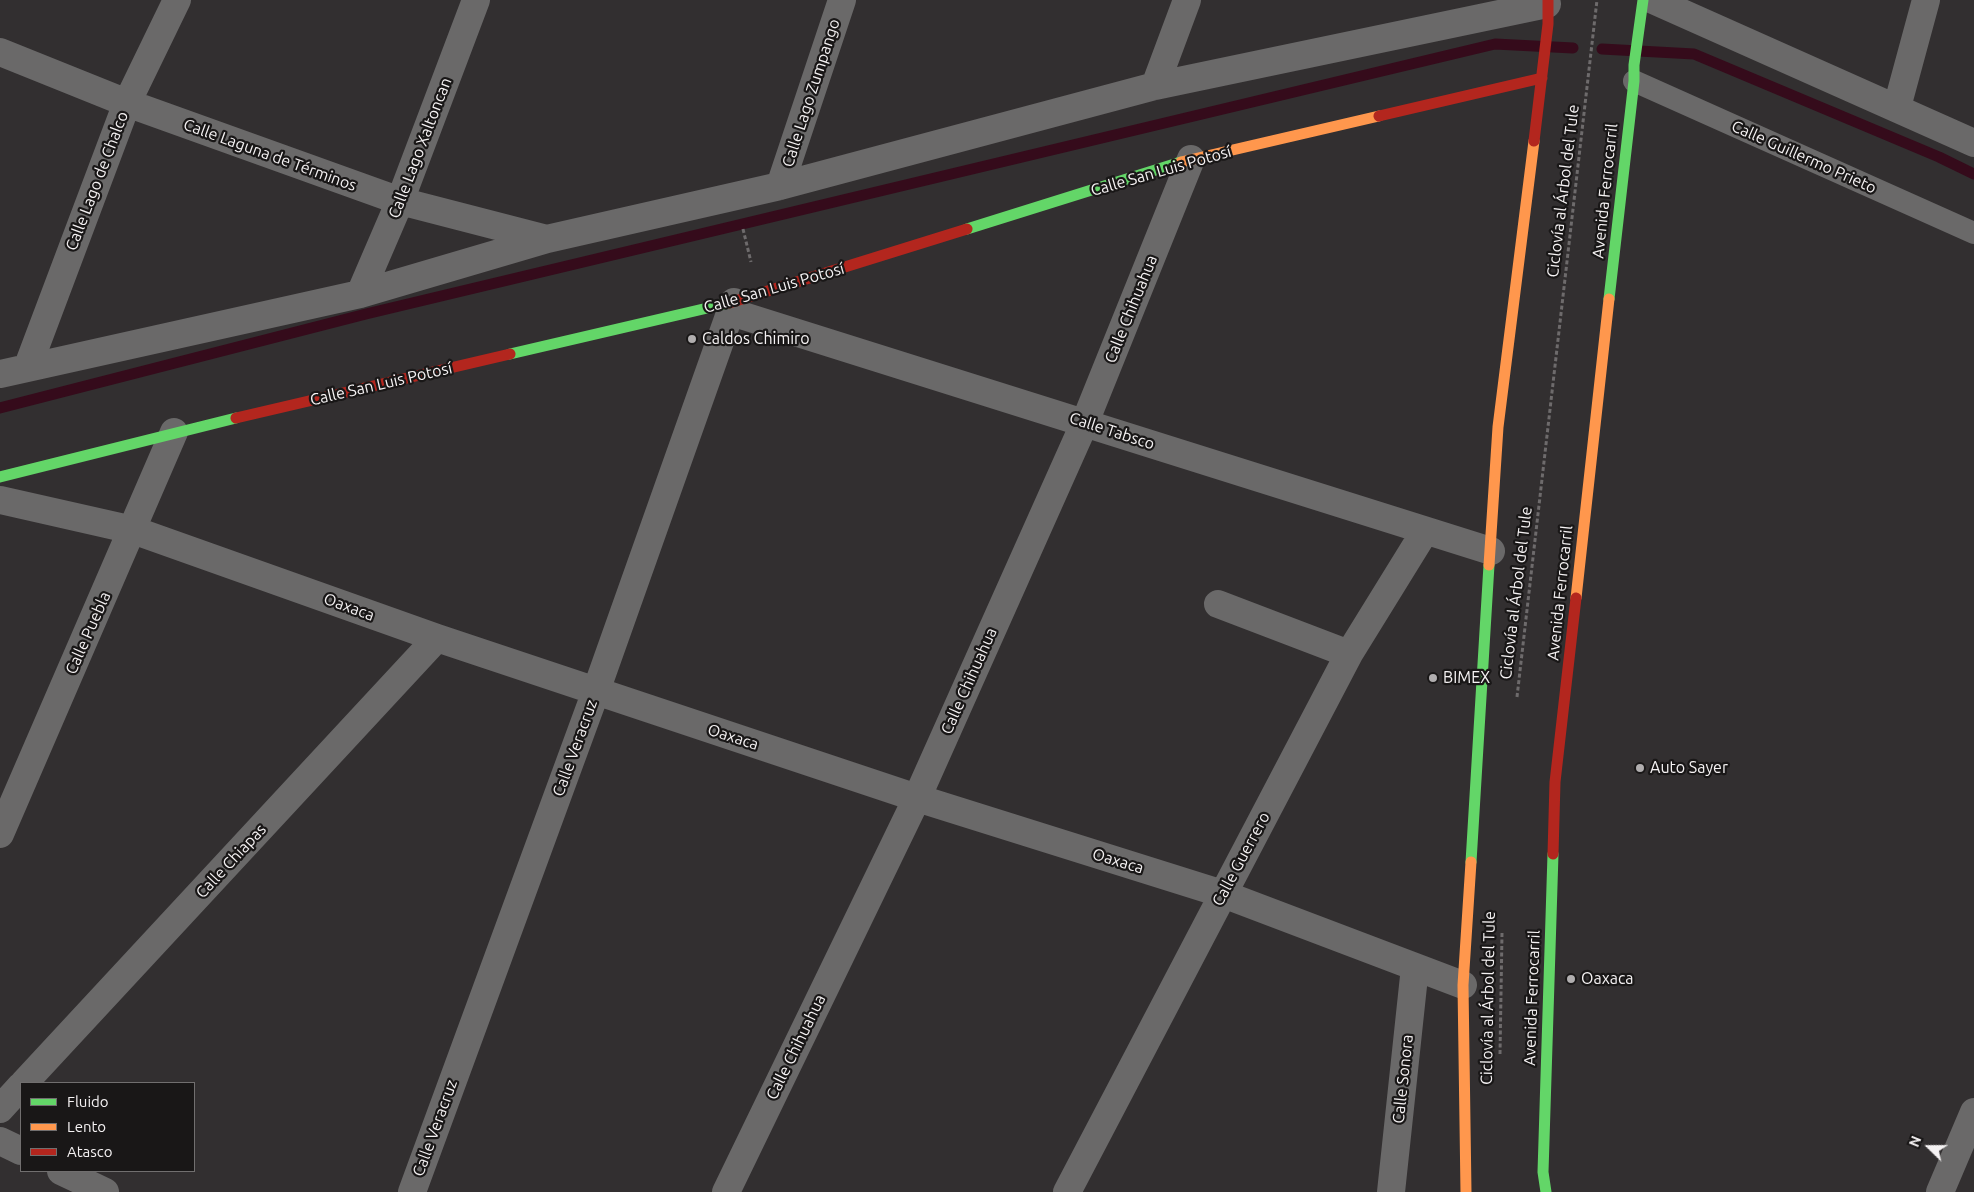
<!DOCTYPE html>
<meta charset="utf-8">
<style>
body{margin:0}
#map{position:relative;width:1974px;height:1192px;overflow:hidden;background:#322f30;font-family:Ubuntu,sans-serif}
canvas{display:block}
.legend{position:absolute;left:20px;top:1082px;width:175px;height:90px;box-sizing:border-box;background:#191717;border:1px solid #716f6f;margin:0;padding:6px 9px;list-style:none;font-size:15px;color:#f5f2f3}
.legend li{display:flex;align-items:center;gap:10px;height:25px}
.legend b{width:25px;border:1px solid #716f6f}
.north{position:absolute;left:1904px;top:1122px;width:50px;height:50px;-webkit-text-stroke:4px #191717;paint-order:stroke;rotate:292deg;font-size:14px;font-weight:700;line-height:20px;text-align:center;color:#f5f2f3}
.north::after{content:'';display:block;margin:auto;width:18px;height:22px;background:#f5f2f3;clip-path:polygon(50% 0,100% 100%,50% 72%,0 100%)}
</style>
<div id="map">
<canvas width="1974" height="1192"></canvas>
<ul class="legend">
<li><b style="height:6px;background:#63d668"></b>Fluido</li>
<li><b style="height:6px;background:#ff974d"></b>Lento</li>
<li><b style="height:6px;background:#b3261e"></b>Atasco</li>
</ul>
<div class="north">N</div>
</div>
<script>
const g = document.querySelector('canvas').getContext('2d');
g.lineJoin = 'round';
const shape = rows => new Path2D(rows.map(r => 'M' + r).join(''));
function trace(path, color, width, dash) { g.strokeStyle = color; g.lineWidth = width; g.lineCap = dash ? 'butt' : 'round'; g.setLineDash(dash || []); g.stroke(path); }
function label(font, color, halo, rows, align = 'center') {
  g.font = font + ' Ubuntu,sans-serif'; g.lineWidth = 4.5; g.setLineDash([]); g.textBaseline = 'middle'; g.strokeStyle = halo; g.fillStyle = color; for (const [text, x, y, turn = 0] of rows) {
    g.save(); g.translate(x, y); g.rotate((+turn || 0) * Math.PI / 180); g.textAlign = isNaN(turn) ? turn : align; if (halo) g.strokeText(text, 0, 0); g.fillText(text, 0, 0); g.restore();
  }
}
trace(shape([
 [1602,49,1694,54,1939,157,1974,174],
 [0,408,366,314,1495,44,1573,48]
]), '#350b1b', 11);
trace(shape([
 [743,229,751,262],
 [1517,697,1597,0],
 [1500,1054,1502,933]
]), '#6e6b6c', 3, [4, 2.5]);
trace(shape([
 [1634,81,1974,233]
]), '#6a6969', 22);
trace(shape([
 [1653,0,1974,143],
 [0,52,127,103,400,201,547,239],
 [1155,86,1187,0],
 [1897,107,1926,0],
 [780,186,842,0],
 [360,294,400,201,476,0],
 [731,312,1491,551],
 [28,366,127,103,177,0],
 [0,374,360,294,547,239,780,186,1155,86,1547,4],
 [0,500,133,530,437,638,917,798,1223,894,1463,985],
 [1218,604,1349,654],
 [0,834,174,432],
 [24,1083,437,638],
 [0,1109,21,1086],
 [0,1141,21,1151],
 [61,1171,105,1192],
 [412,1192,596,691,734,302],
 [726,1192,917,798,1085,422,1191,159],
 [1067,1192,1349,654,1425,531],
 [1391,1192,1415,967],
 [1940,1192,1974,1112]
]), '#6a6969', 28);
trace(shape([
 [967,229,1181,162],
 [1609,299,1634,81,1634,65,1643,0],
 [510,354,729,303],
 [0,477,236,418],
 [1471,862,1489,565],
 [1546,1192,1543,1172,1553,854]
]), '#63d668', 11);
trace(shape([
 [1181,162,1379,116],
 [1489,565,1498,427,1534,141],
 [1576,598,1609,299],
 [1466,1192,1463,985,1471,862]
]), '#ff974d', 11);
trace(shape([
 [1379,116,1542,78],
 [1534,141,1548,24,1548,0],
 [729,303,967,229],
 [236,418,510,354],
 [1553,854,1555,782,1576,598]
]), '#b3261e', 11);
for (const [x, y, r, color] of [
 [692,339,5,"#b1aeaf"],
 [1433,678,5,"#b1aeaf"],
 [1640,768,5,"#b1aeaf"],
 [1571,979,5,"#b1aeaf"]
]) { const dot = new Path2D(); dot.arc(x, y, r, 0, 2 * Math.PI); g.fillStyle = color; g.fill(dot); trace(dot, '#191717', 2); }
label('16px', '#f5f2f3', '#191717', [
 ["Calle Lago Zumpango",811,93,-72],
 ["Calle Lago Xaltoncan",420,148,-69],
 ["Calle Laguna de Términos",270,155,20],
 ["Calle Guillermo Prieto",1804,157,24],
 ["Calle San Luis Potosí",1161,171,-16],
 ["Calle Lago de Chalco",97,181,-69],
 ["Ciclovía al Árbol del Tule",1563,191,-83],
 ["Avenida Ferrocarril",1605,191,-84],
 ["Calle San Luis Potosí",774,288,-16],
 ["Calle Chihuahua",1131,309,-68],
 ["Calle San Luis Potosí",381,384,-13],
 ["Calle Tabsco",1112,431,18],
 ["Ciclovía al Árbol del Tule",1516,593,-83],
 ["Avenida Ferrocarril",1560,593,-84],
 ["Oaxaca",349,607,20],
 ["Calle Puebla",88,633,-66],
 ["Calle Chihuahua",969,681,-66],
 ["Oaxaca",733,737,18],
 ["Calle Veracruz",575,748,-70],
 ["Calle Guerrero",1241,859,-62],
 ["Calle Chiapas",231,861,-47],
 ["Oaxaca",1118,861,17],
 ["Ciclovía al Árbol del Tule",1488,998,-89],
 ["Avenida Ferrocarril",1532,998,-88],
 ["Calle Chihuahua",796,1047,-64],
 ["Calle Sonora",1403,1079,-84],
 ["Calle Veracruz",435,1128,-70]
]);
label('16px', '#f5f2f3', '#191717', [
 ["Caldos Chimiro",702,339],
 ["BIMEX",1443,678],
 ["Auto Sayer",1650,768],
 ["Oaxaca",1581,979]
], 'left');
</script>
